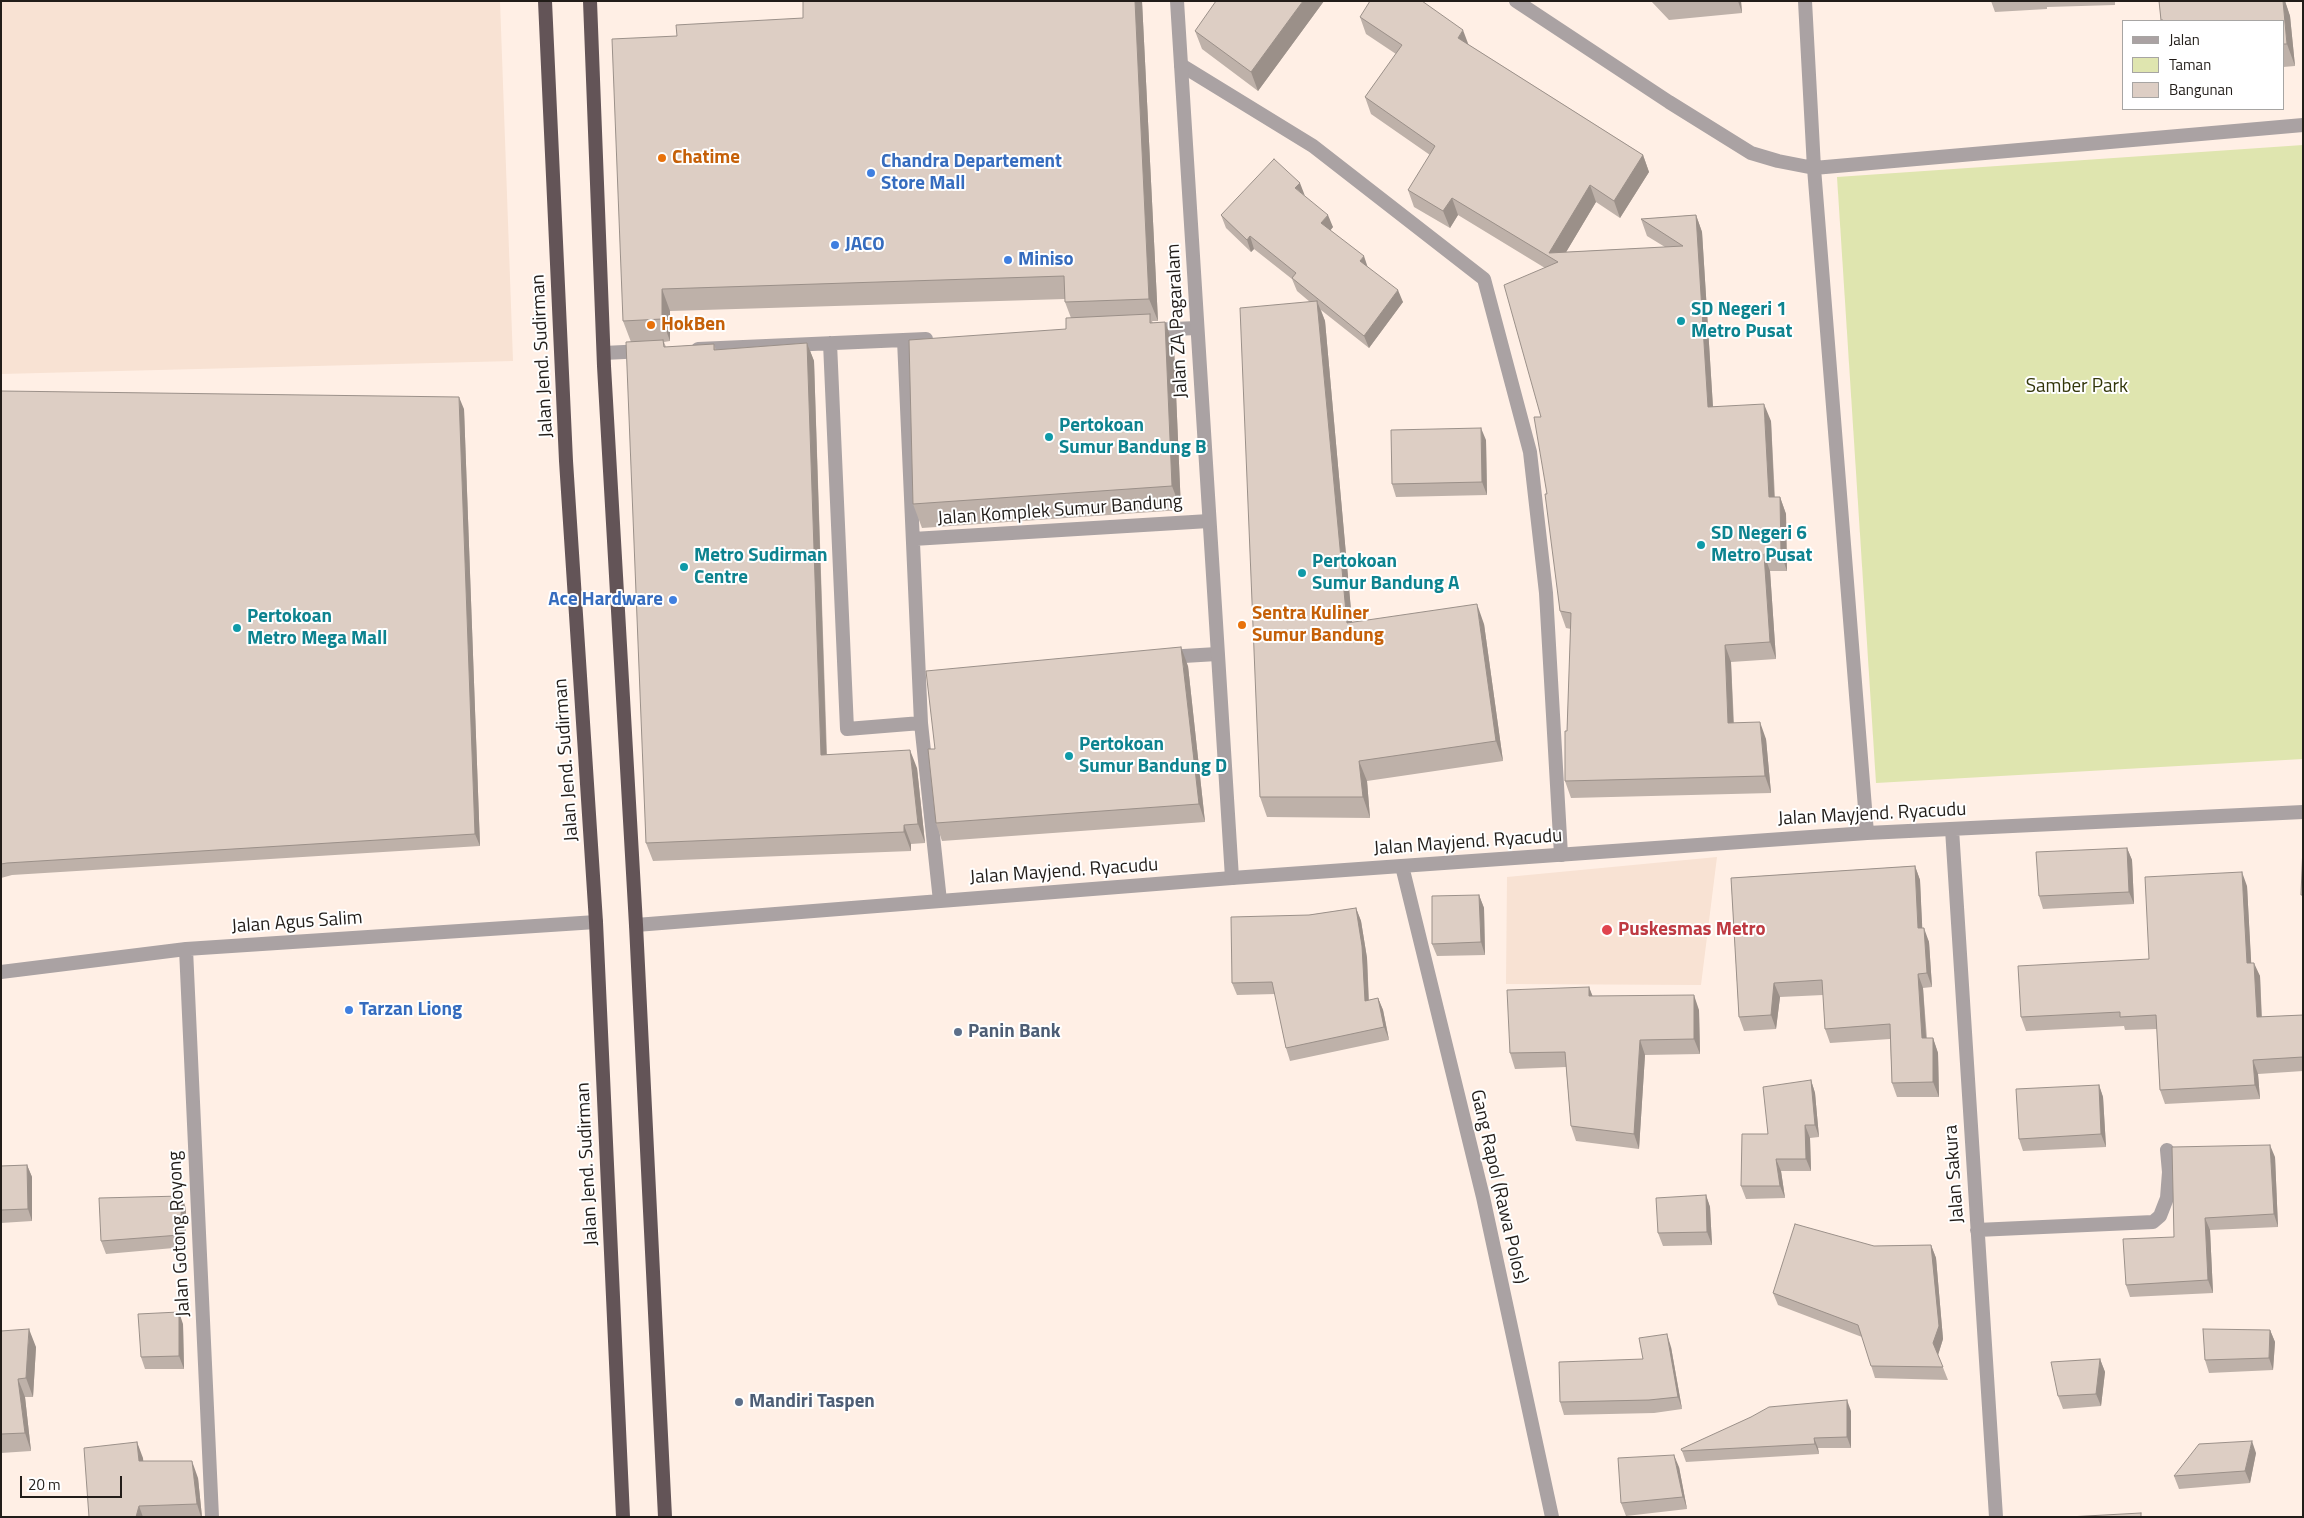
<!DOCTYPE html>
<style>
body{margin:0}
#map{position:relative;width:2304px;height:1518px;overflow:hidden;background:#ffefe5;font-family:"Titillium Web",sans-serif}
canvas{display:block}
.frame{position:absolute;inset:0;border:2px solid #221d19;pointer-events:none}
.legend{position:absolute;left:2122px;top:20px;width:162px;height:90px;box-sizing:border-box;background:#fff;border:1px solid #a7a5a3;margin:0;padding:6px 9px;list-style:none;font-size:15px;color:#221d19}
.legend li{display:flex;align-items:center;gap:10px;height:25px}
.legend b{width:25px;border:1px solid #a7a5a3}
.scale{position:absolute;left:20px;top:1476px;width:102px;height:22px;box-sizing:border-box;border:2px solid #221d19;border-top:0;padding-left:6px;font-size:15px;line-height:18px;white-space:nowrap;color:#221d19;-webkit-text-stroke:4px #fff;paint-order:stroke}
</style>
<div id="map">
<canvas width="2304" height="1518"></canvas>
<div class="frame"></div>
<ul class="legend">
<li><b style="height:6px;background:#aaa2a3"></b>Jalan</li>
<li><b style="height:14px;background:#dfe5af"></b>Taman</li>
<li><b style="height:14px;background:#ddcec4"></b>Bangunan</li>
</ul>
<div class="scale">20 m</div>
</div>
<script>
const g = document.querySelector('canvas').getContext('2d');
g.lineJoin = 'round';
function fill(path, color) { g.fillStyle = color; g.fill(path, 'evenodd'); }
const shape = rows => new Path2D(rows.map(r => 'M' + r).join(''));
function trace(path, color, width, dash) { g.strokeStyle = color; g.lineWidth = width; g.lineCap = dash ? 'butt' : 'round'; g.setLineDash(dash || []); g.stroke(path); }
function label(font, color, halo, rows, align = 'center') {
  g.font = font + ' "Titillium Web",sans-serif'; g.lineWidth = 4; g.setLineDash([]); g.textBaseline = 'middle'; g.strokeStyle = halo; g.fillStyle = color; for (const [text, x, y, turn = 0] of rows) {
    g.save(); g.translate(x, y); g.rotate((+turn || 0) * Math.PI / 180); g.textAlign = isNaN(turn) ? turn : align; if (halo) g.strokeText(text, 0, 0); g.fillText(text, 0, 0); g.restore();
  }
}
fill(shape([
 [1,1,500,1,513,361,1,374],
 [1717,857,1701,985,1506,984,1507,877]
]), '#f8e2d3');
fill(shape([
 [2303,145,2303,759,1876,783,1837,177]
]), '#dfe5af');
trace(shape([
 [1181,65,1313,146,1484,279,1530,452,1546,593,1561,855]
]), '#aaa2a3', 14);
trace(shape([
 [1516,1,1669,102,1751,153,1778,161,1814,168,2303,125],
 [1805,1,1814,168,1867,833],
 [1150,330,1197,328],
 [904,340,921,723],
 [830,343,847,729,921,723,940,901],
 [698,349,926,339],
 [604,353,644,351],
 [913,539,1209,521],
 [1167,657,1217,654],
 [1952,829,1996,1517],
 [1402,866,1483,1197,1552,1517],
 [636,925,1232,878,1867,833,2303,812],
 [186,949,212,1517],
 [1,972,186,949,596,922],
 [1977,1230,2153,1222,2160,1216,2167,1198,2169,1172,2167,1150]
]), '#aaa2a3', 14);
trace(shape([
 [1177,1,1232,878]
]), '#aaa2a3', 14);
trace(shape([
 [545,1,566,461,596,922,623,1517],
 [590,1,604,366,636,925,665,1517]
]), '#635457', 14);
fill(shape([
 [1142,1,1158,321,1152,321,1153,323,1165,322,1174,346,1181,510,922,528,913,504,1066,329,1071,318,1065,302,1065,299,670,311,670,341,664,342,666,347,714,344,716,350,807,343,814,361,827,754,917,768,925,843,911,844,911,851,653,861,646,843,631,342,623,321,677,36],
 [1324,1,1258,91,1202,49,1195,31],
 [1651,1,1741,1,1742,13,1669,20],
 [1991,1,2115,1,2115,5,2047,7,2047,9,1995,12],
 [2159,1,2285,1,2290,16,2295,66,2283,67,2283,21,2161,21],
 [1360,17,1469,45,1643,155,1649,172,1620,218,1596,202,1566,252,1665,247,1647,236,1641,219,1696,215,1702,232,1713,407,1771,421,1775,497,1780,497,1786,514,1787,571,1770,571,1776,659,1731,662,1734,723,1766,739,1771,793,1571,798,1565,781,1567,731,1571,629,1566,628,1560,611,1547,494,1541,417,1545,268,1458,215,1450,228,1414,207,1408,190,1430,155,1371,114,1365,97,1396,54,1366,34],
 [1304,196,1333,227,1330,230,1367,266,1403,302,1369,348,1321,310,1325,321,1352,622,1484,624,1503,761,1367,781,1370,818,1267,817,1260,797,1310,302,1297,291,1292,279,1254,249,1251,252,1226,228,1221,215],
 [1,391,464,409,480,846,12,875,1,878],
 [1486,440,1487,495,1396,497,1392,484],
 [1188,666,1205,822,942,841,936,823,935,749],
 [2127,848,2132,860,2134,904,2043,909,2039,896],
 [1915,866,1920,880,1922,928,1929,942,1932,987,1923,988,1927,1038,1933,1038,1938,1053,1939,1097,1897,1097,1892,1083,1890,1039,1830,1043,1825,1029,1823,995,1780,997,1776,1029,1744,1031,1739,1017,1731,878],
 [2247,886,2251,963,2260,976,2262,1017,2303,1015,2303,1071,2258,1074,2260,1099,2165,1104,2160,1090,2157,1029,2125,1030,2124,1026,2026,1031,2021,1017,2149,959],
 [1479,895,1484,908,1485,955,1437,956,1432,944],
 [1356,908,1361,921,1367,958,1369,1000,1378,998,1383,1010,1389,1040,1290,1061,1286,1048,1275,994,1237,995,1232,983,1309,915],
 [1589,987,1592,996,1699,1010,1700,1054,1645,1055,1639,1149,1576,1141,1571,1126,1566,1067,1515,1069,1510,1053],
 [1811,1080,1815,1093,1819,1137,1810,1138,1811,1171,1781,1171,1785,1198,1746,1199,1741,1186,1768,1134],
 [2099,1085,2103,1097,2106,1147,2023,1151,2019,1139],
 [2275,1157,2278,1227,2210,1230,2213,1293,2130,1297,2126,1285,2174,1237],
 [27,1165,32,1177,32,1221,1,1223,1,1166],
 [1706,1195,1710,1207,1712,1245,1663,1246,1658,1233],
 [186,1209,185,1247,106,1254,101,1241],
 [1931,1245,1936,1258,1943,1339,1938,1355,1948,1380,1875,1378,1862,1337,1778,1305,1773,1293,1874,1246],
 [183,1324,184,1369,145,1369,141,1357],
 [2270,1330,2275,1342,2273,1370,2209,1373,2205,1360],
 [1,1331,36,1347,33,1397,25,1397,31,1451,1,1453],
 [1671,1347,1682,1409,1654,1413,1564,1415,1560,1402,1643,1359],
 [2100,1359,2105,1372,2101,1406,2063,1409,2058,1396],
 [1851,1411,1851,1448,1818,1448,1819,1454,1686,1462,1682,1451,1751,1417],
 [137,1442,143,1461,198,1478,202,1517,89,1517],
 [2256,1453,2250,1483,2179,1489,2174,1476],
 [1679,1467,1687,1509,1626,1516,1621,1503]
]), '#beb1a9');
fill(shape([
 [1135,1,1142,1,1158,321,1149,299],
 [1303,1,1324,1,1258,91,1251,72],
 [1738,1,1741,1,1742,13],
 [2283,1,2285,1,2290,16,2295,66,2287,44],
 [1463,30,1469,46,1458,38],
 [1643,155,1649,172,1620,218,1614,201],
 [1300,183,1305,196,1295,188],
 [1590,185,1596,202,1559,264,1558,262,1549,253],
 [1452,198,1458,215,1450,228,1443,211],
 [1328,215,1333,227,1326,236,1321,223],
 [1696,215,1702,232,1714,424,1708,407],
 [1250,236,1254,249,1251,252,1247,240],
 [1364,256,1368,268,1360,261],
 [662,289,670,311,670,341,662,319],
 [1398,290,1403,302,1369,348,1364,336],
 [1317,301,1325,321,1354,643,1347,623],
 [1165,322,1174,346,1181,510,1172,486],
 [807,343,814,361,827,773,821,755],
 [459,397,464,409,480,846,475,834],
 [1764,404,1771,421,1775,514,1769,497],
 [1481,428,1486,440,1487,495,1482,482],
 [1780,497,1786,514,1787,571,1781,554],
 [1764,554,1770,571,1776,659,1770,642],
 [1477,604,1484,624,1503,761,1496,741],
 [1725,645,1731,662,1734,740,1728,723],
 [1181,647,1188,666,1205,822,1199,804],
 [1760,722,1766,739,1771,793,1765,776],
 [910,750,917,768,925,843,918,824],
 [1359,761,1367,781,1370,818,1363,797],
 [904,825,911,844,911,851,904,832],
 [2127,848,2132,860,2134,904,2129,892],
 [1915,866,1920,880,1923,943,1918,928],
 [2242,872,2247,886,2252,977,2247,963],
 [1479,895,1484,908,1485,955,1481,942],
 [1356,908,1361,921,1367,958,1369,1013,1365,1001],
 [1924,928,1929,942,1932,987,1927,973],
 [2254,963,2260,976,2262,1031,2257,1017],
 [1918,974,1923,988,1927,1053,1922,1038],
 [1774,983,1780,997,1776,1029,1771,1015],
 [1589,987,1595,1002,1589,996],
 [1694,995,1699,1010,1700,1054,1694,1039],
 [1378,998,1383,1010,1389,1040,1384,1027],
 [1933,1038,1938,1053,1939,1097,1933,1082],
 [1640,1040,1645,1055,1639,1149,1634,1134],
 [2253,1060,2258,1074,2260,1099,2255,1085],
 [1811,1080,1815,1093,1819,1137,1815,1125],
 [2099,1085,2103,1097,2106,1147,2101,1134],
 [1805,1125,1810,1138,1811,1171,1806,1159],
 [2270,1145,2275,1157,2278,1227,2274,1214],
 [1776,1159,1781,1171,1785,1198,1780,1186],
 [27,1165,32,1177,32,1221,28,1209],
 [1706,1195,1710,1207,1712,1245,1707,1232],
 [182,1196,186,1209,185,1247,180,1235],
 [2205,1218,2210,1230,2213,1293,2208,1280],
 [1931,1245,1936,1258,1943,1339,1938,1355,1933,1343],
 [179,1312,183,1324,184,1369,179,1356],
 [29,1329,36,1347,33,1397,26,1378],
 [2270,1330,2275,1342,2273,1370,2269,1358],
 [1667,1334,1671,1347,1682,1409,1678,1397],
 [2100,1359,2105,1372,2101,1406,2096,1394],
 [18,1379,25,1397,31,1451,25,1433],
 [1847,1400,1851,1411,1851,1448,1847,1437],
 [1814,1438,1818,1448,1819,1454,1815,1444],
 [2252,1441,2256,1453,2250,1483,2245,1471],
 [137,1442,143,1458,145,1478,139,1461],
 [1674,1455,1679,1467,1687,1509,1683,1497],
 [192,1461,198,1478,202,1517,201,1517,197,1504],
 [139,1506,143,1517,136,1517]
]), '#9b9089');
const building = shape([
 [803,1,1135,1,1149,299,1065,302,1064,276,662,289,662,319,623,321,612,39,677,36,676,25,803,18,803,1],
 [1216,1,1303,1,1251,72,1195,31,1216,1],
 [1370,1,1422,1,1463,30,1458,38,1643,155,1614,201,1590,185,1549,253,1683,246,1641,219,1696,215,1708,407,1764,404,1769,497,1780,497,1781,554,1764,554,1770,642,1725,645,1728,723,1760,722,1765,776,1565,781,1565,731,1567,731,1571,613,1560,611,1545,494,1547,494,1534,417,1541,417,1504,285,1558,262,1452,198,1443,211,1408,190,1435,146,1365,97,1402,45,1360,17,1370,1],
 [2159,1,2283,1,2287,44,2283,44,2283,21,2164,21,2163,20,2161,20,2159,1],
 [1274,159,1300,183,1295,188,1328,215,1321,223,1364,256,1360,261,1398,290,1364,336,1292,278,1296,273,1250,236,1247,240,1221,215,1274,159],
 [1317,301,1347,623,1477,604,1496,741,1359,761,1363,797,1260,797,1240,308,1317,301],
 [1150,314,1150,323,1165,322,1172,486,913,504,909,340,1066,329,1066,318,1150,314],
 [663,340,664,347,714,344,714,350,807,343,821,755,910,750,918,824,904,825,904,832,646,843,626,342,663,340],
 [1,391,459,397,475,834,7,863,1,864,1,391],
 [1481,428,1482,482,1392,484,1391,430,1481,428],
 [1181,647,1199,804,936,823,928,749,935,749,926,671,1181,647],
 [2303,845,2303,895,2301,895,2303,845],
 [2127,848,2129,892,2039,896,2036,852,2127,848],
 [1915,866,1918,928,1924,928,1927,973,1918,974,1922,1038,1933,1038,1933,1082,1892,1083,1890,1024,1825,1029,1822,980,1774,983,1771,1015,1739,1017,1731,878,1915,866],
 [2242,872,2247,963,2254,963,2257,1017,2303,1015,2303,1057,2253,1060,2255,1085,2160,1090,2156,1015,2120,1017,2120,1012,2021,1017,2018,966,2149,959,2145,877,2242,872],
 [1479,895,1481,942,1432,944,1432,896,1479,895],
 [1356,908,1362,946,1365,1001,1378,998,1384,1027,1286,1048,1272,982,1232,983,1231,917,1309,915,1356,908],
 [1589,987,1589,996,1694,995,1694,1039,1640,1040,1634,1134,1571,1126,1565,1052,1510,1053,1507,990,1589,987],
 [1811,1080,1815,1125,1805,1125,1806,1159,1776,1159,1780,1186,1741,1186,1742,1134,1768,1134,1763,1087,1811,1080],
 [2099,1085,2101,1134,2019,1139,2016,1089,2099,1085],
 [2270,1145,2274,1214,2205,1218,2208,1280,2126,1285,2123,1239,2174,1237,2172,1147,2270,1145],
 [27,1165,28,1209,1,1210,1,1166,27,1165],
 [1706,1195,1707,1232,1658,1233,1656,1198,1706,1195],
 [182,1196,180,1235,101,1241,99,1198,182,1196],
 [1795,1224,1874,1246,1931,1245,1939,1326,1933,1343,1943,1367,1871,1366,1858,1325,1773,1293,1795,1224],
 [179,1312,179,1356,141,1357,138,1314,179,1312],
 [29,1329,26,1378,18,1379,25,1433,1,1434,1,1331,29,1329],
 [2203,1329,2270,1330,2269,1358,2205,1360,2203,1329],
 [1667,1334,1678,1397,1649,1400,1560,1402,1559,1362,1643,1359,1639,1338,1667,1334],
 [2100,1359,2096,1394,2058,1396,2051,1362,2100,1359],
 [1847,1400,1847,1437,1814,1438,1815,1444,1682,1451,1681,1449,1751,1417,1769,1407,1847,1400],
 [2252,1441,2245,1471,2174,1476,2199,1444,2252,1441],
 [137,1442,139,1461,192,1461,197,1504,139,1506,136,1517,89,1517,84,1448,137,1442],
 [1674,1455,1683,1497,1621,1503,1618,1458,1674,1455],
 [2141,1513,2141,1517,2068,1517,2141,1513]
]);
fill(building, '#ddcec4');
trace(building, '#9b9089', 1);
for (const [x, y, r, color] of [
 [662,158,5,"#e8710a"],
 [871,173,5,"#3f7fe0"],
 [835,245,5,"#3f7fe0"],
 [1008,260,5,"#3f7fe0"],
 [1681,321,5,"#0f9aa8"],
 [651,325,5,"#e8710a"],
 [1049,437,5,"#0f9aa8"],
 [1701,545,5,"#0f9aa8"],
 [684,567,5,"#0f9aa8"],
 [1302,573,5,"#0f9aa8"],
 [673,600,5,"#3f7fe0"],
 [1242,625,5,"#e8710a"],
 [237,628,5,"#0f9aa8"],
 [1069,756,5,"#0f9aa8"],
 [1607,930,6,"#e0444e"],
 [349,1010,5,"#3f7fe0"],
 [958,1032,5,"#5c6f8a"],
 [739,1402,5,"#5c6f8a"]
]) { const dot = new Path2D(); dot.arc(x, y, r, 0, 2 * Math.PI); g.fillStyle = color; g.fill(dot); trace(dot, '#fff', 2); }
label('bold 19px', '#c56008', '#fff', [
 ["Chatime",672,158],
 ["HokBen",661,325],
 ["Sentra Kuliner",1252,614],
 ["Sumur Bandung",1252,636]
], 'left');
label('bold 19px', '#366cbe', '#fff', [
 ["Chandra Departement",881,162],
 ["Store Mall",881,184],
 ["JACO",845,245],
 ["Miniso",1018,260],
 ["Ace Hardware",663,600,"right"],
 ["Tarzan Liong",359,1010]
], 'left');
label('bold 19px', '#0d838f', '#fff', [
 ["SD Negeri 1",1691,310],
 ["Metro Pusat",1691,332],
 ["Pertokoan",1059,426],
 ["Sumur Bandung B",1059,448],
 ["SD Negeri 6",1711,534],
 ["Metro Pusat",1711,556],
 ["Metro Sudirman",694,556],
 ["Centre",694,578],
 ["Pertokoan",1312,562],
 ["Sumur Bandung A",1312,584],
 ["Pertokoan",247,617],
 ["Metro Mega Mall",247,639],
 ["Pertokoan",1079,745],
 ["Sumur Bandung D",1079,767]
], 'left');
label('19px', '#221d19', '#fff', [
 ["Jalan ZA Pagaralam",1178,321,-93],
 ["Jalan Jend. Sudirman",543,356,-93],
 ["Jalan Komplek Sumur Bandung",1060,511,-4],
 ["Jalan Jend. Sudirman",567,760,-94],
 ["Jalan Mayjend. Ryacudu",1872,815,-3],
 ["Jalan Mayjend. Ryacudu",1468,843,-4],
 ["Jalan Mayjend. Ryacudu",1064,872,-4],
 ["Jalan Agus Salim",297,923,-4],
 ["Jalan Jend. Sudirman",588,1164,-93],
 ["Jalan Sakura",1955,1174,-94],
 ["Gang Rapol (Rawa Polos)",1498,1187,77],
 ["Jalan Gotong Royong",180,1234,-93]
]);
label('19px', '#33370a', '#fff', [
 ["Samber Park",2077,387]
]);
label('bold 19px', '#be3a42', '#fff', [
 ["Puskesmas Metro",1618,930]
], 'left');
label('bold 19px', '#4e5e75', '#fff', [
 ["Panin Bank",968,1032],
 ["Mandiri Taspen",749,1402]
], 'left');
</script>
